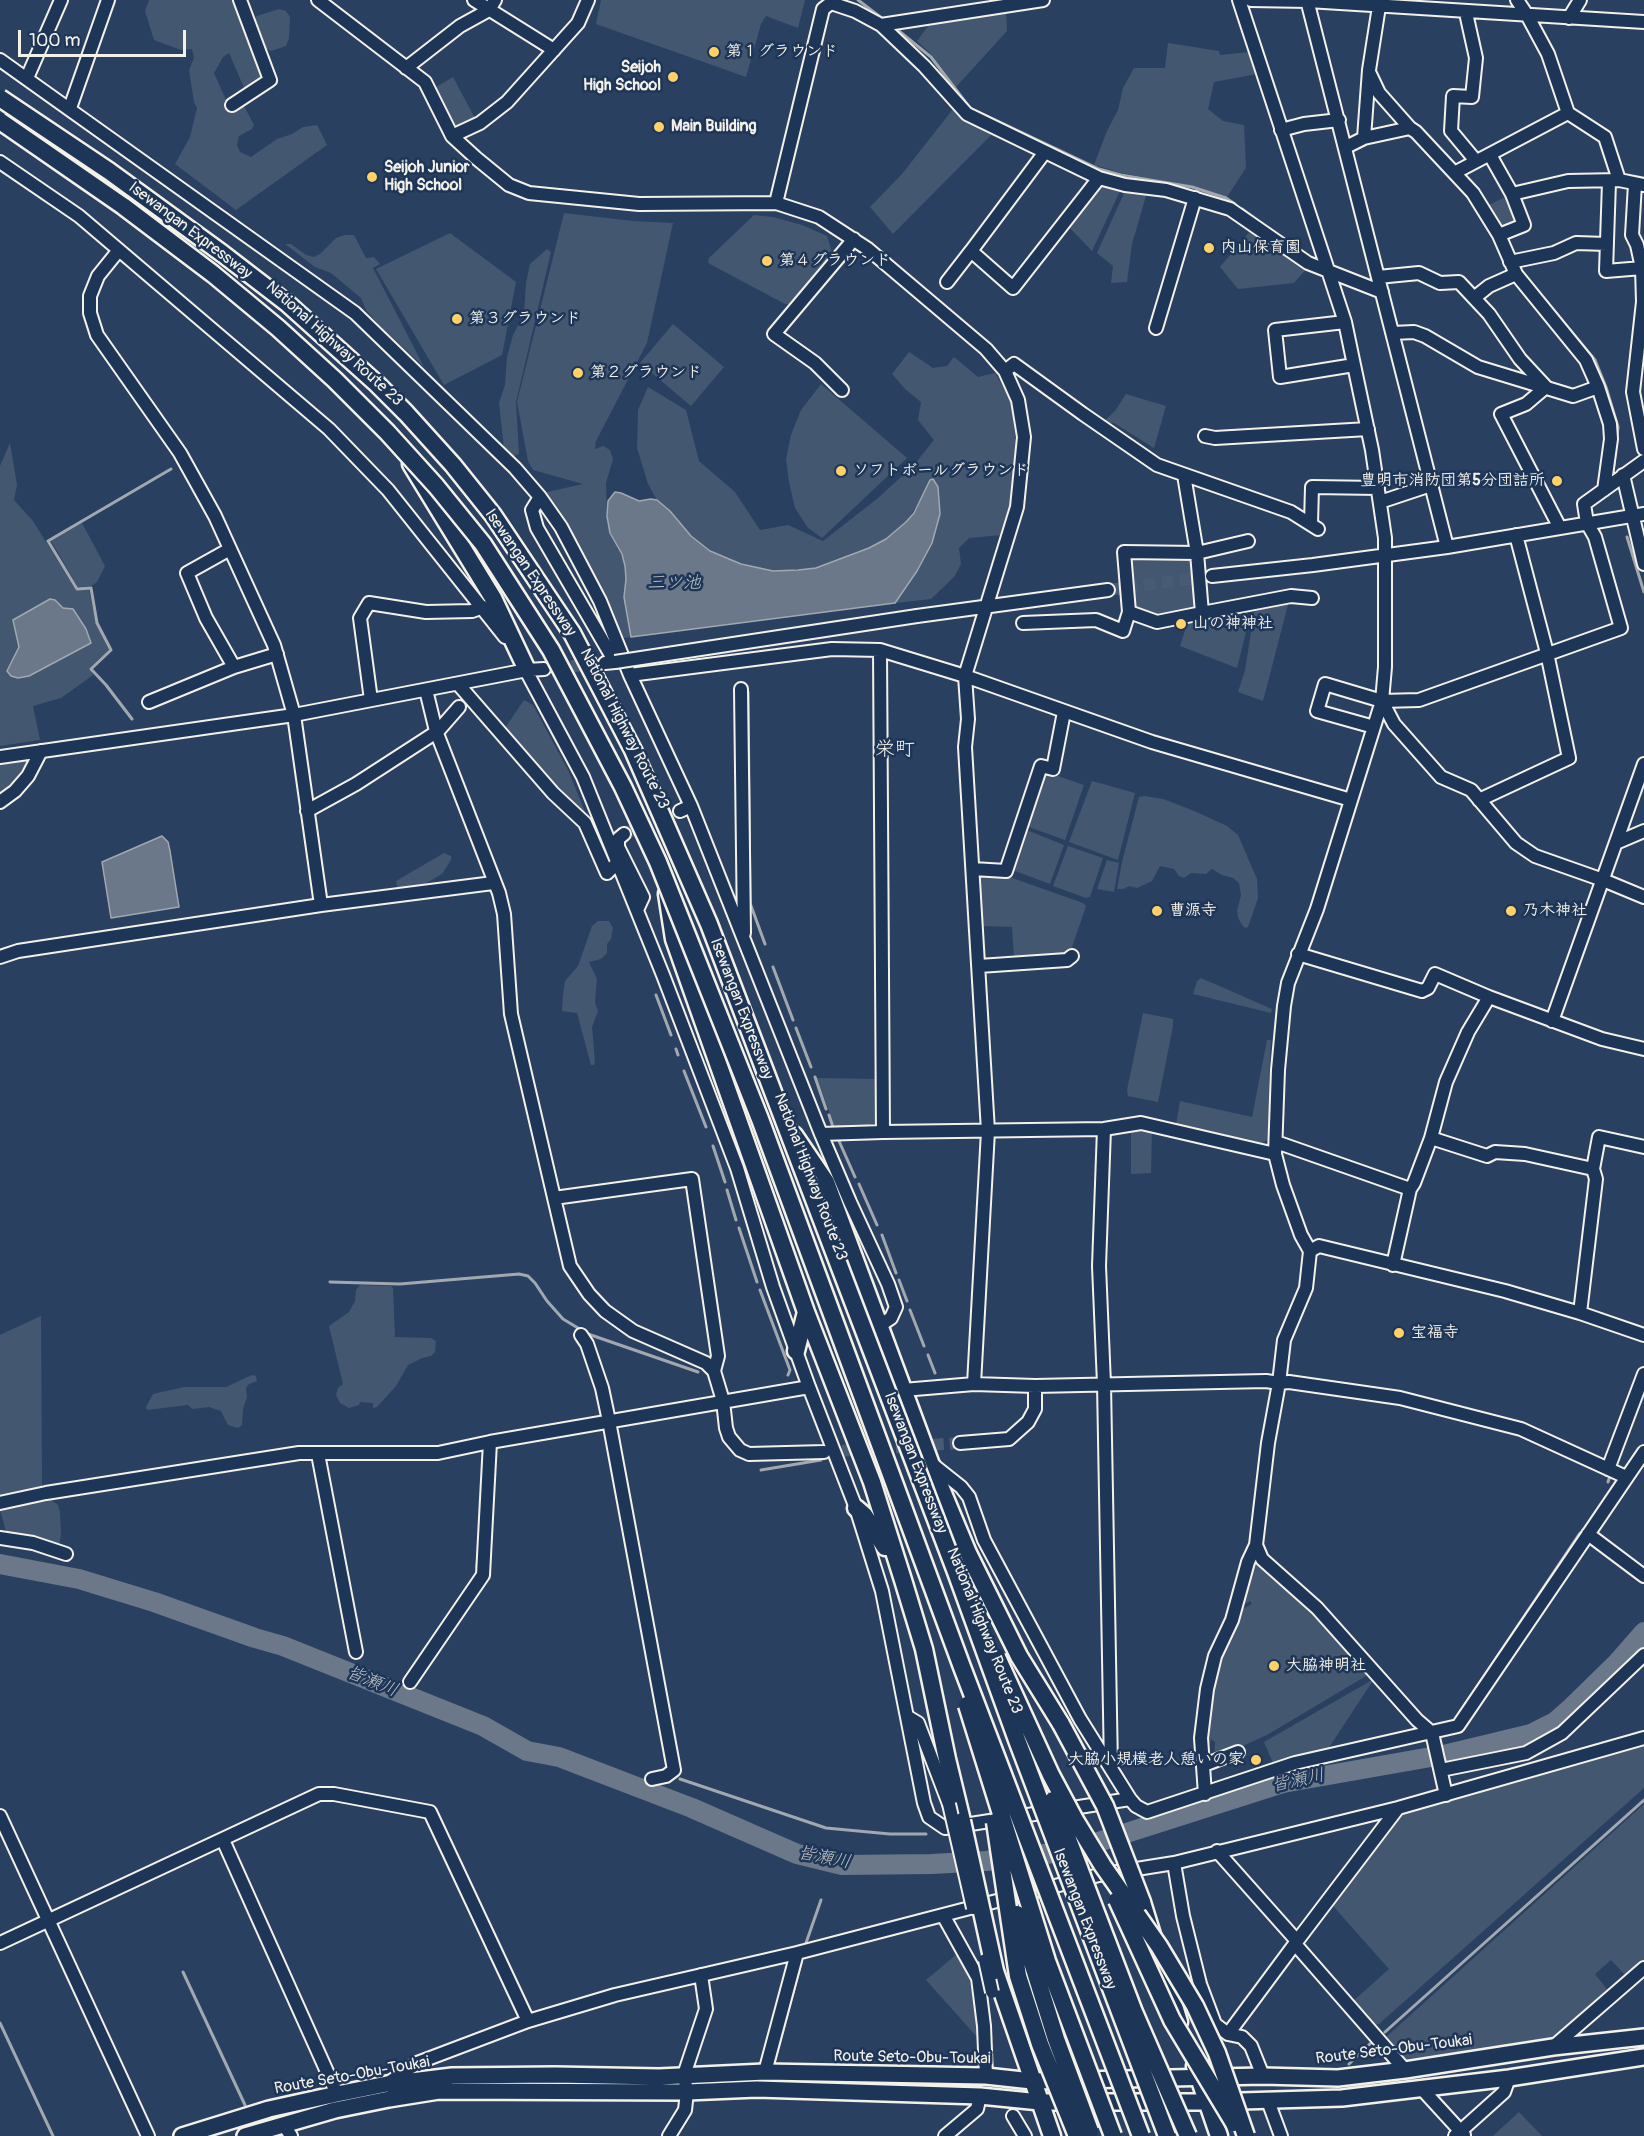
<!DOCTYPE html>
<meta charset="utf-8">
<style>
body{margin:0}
#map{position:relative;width:1644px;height:2136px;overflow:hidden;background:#2a4060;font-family:Pangolin,sans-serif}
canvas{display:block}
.scale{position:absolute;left:18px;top:30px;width:168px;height:27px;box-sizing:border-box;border:3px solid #f4f1e8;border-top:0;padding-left:8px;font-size:18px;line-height:21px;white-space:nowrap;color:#f4f1e8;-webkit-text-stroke:4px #1d3557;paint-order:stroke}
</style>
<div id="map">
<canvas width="1644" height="2136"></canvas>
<div class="scale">100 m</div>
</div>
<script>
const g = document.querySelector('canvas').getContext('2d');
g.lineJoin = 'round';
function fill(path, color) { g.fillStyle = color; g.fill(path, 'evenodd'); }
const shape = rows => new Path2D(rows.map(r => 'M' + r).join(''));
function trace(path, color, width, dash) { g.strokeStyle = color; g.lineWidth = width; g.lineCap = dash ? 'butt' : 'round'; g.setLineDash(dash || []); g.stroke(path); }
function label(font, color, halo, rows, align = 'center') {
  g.font = font + ' Pangolin,"Klee One",sans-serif'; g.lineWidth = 5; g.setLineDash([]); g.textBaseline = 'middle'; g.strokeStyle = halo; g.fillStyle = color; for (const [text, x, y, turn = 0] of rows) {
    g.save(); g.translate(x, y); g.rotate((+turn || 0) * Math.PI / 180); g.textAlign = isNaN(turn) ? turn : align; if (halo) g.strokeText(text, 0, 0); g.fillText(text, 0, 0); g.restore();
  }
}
fill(shape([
 [149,0,232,0,265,74,261,82,245,90,229,53,223,57,214,73,226,100,231,106,244,106,254,125,252,129,239,136,237,145,240,152,251,157,277,139,292,134,303,127,317,125,327,145,236,210,175,164,190,137,197,108,194,102,189,70,194,58,192,49,181,50,154,40,145,11],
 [601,0,805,0,798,28,766,16,761,24,746,77,596,24],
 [279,9,286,11,290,17,289,38,286,46,271,51,261,46,252,21,257,16],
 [1006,11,1007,31,956,87,931,54,917,41,931,22],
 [1168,43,1219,51,1220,55,1249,52,1257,74,1214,82,1208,109,1223,121,1244,125,1246,168,1227,197,1193,186,1122,173,1094,165,1107,131,1118,110,1123,88,1134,68,1165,68],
 [453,77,477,122,455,132,433,89],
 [953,109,965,119,993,133,893,234,870,207,902,174],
 [1100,185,1119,186,1120,191,1092,251,1068,226],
 [1148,189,1132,244,1127,282,1111,283,1113,266,1097,253,1125,191],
 [1507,196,1518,222,1502,229,1487,206],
 [564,213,633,221,673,223,647,343,596,441,595,449,603,446,610,450,613,459,606,483,607,516,610,533,622,554,625,566,627,579,624,597,631,637,624,638,604,599,543,493,583,484,533,470,528,461,517,402],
 [754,215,773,217,802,225,827,236,832,252,790,304,785,304,708,263,709,258],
 [1252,229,1308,267,1294,283,1238,289,1220,267],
 [450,233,516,282,502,355,444,385,376,269],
 [345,235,354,235,366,258,374,257,380,264,373,268,424,367,379,325,366,310,361,298,331,273,315,267,285,244,291,244,306,255,314,257,320,254,336,238],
 [547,249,551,252,516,402,519,454,514,456,504,448,499,403,505,385,507,357,513,335,524,314,526,283,530,264],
 [673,324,724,367,691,406,640,363],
 [909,352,933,368,947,366,954,357,978,377,995,373,1011,400,1018,463,1011,505,1001,535,969,538,959,548,961,564,954,577,931,599,895,603,917,571,932,543,922,498,906,522,886,539,869,548,816,568,773,571,741,564,710,551,691,536,670,511,657,500,648,484,637,448,638,410,648,387,686,410,699,461,735,492,760,530,788,525,823,541,878,498,914,465,934,440,918,420,921,402,905,389,892,374],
 [821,384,907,458,822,538,808,528,795,508,789,482,786,459,791,435,801,410],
 [1126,394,1166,406,1154,448,1114,423,1106,424,1104,421,1115,411],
 [10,443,17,485,14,500,33,521,76,590,89,590,96,623,109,650,90,668,93,675,82,683,61,698,33,706,40,740,0,746,0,466],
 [55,600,63,608,7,671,19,647],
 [82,523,105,566,97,582,91,586,78,587,51,541],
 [1133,557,1189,557,1192,560,1197,606,1194,610,1157,617,1134,608,1129,561],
 [1289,601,1263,701,1238,692,1245,670,1255,607],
 [1209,618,1248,624,1237,668,1180,646,1188,621,1202,622],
 [524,700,533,705,568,770,588,819,556,788,503,731],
 [33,760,24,775,0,798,0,765],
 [1044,771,1084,785,1065,840,1026,826],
 [1092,781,1135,793,1118,860,1069,842],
 [1145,796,1163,799,1192,810,1227,826,1238,835,1257,879,1258,898,1248,927,1245,928,1242,925,1238,917,1237,911,1241,895,1239,883,1233,878,1222,875,1212,869,1206,874,1191,873,1184,878,1179,876,1174,869,1160,866,1152,881,1137,888,1129,886,1123,889,1117,889,1122,862,1139,797],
 [1024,829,1064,845,1050,884,1010,869],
 [1068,846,1103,858,1090,897,1086,898,1053,886],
 [444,853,451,856,451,860,442,874,418,888,398,891,396,881],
 [1107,860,1119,863,1114,892,1097,889],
 [979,874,1001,874,1083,903,1086,906,1070,953,1066,956,1014,960,1012,927,980,926,976,876],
 [598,921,609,921,613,928,611,939,607,944,607,953,601,959,589,962,597,979,595,1002,598,1011,592,1027,595,1062,594,1065,591,1065,577,1013,562,1011,563,994,565,981,578,966,592,926],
 [1201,978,1272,1009,1271,1013,1193,994,1197,981],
 [1143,1013,1173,1019,1173,1026,1158,1102,1128,1096,1127,1090],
 [1267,1040,1271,1040,1269,1080,1271,1138,1260,1144,1176,1125,1180,1101,1252,1117],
 [817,1078,877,1079,878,1126,834,1125],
 [1143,1128,1152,1130,1151,1173,1131,1174,1131,1130],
 [360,1285,391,1286,393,1288,395,1337,431,1338,436,1341,435,1352,431,1356,422,1358,408,1365,396,1386,377,1407,373,1408,373,1403,360,1402,359,1405,349,1408,340,1403,336,1395,338,1388,343,1384,329,1326,349,1312,355,1301,356,1290],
 [41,1316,42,1486,39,1490,0,1496,0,1335],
 [252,1375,256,1376,257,1381,249,1384,246,1388,247,1397,243,1409,242,1425,238,1428,228,1425,221,1411,209,1407,192,1409,188,1405,147,1410,146,1407,153,1394,184,1387,226,1387],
 [45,1495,58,1505,60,1512,61,1535,59,1545,9,1535,6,1531,0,1510,3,1507],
 [1256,1561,1311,1610,1371,1673,1267,1735,1214,1759,1215,1742,1211,1739,1206,1758,1204,1741,1219,1655,1239,1611,1252,1604,1250,1601,1241,1606,1251,1563],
 [1374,1679,1328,1749,1273,1763,1264,1742],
 [1644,1745,1644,1788,1379,2024,1371,2026,1351,2003,1389,1969,1333,1906,1403,1814],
 [1644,1804,1644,1960,1626,1976,1611,1960,1595,1974,1609,1992,1557,2039,1406,2059,1398,2056,1384,2039],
 [957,1954,969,1976,979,2033,978,2038,926,1980],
 [1519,2112,1542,2136,1493,2136,1495,2134]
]), '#445771');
const water = shape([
 [933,479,938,487,940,514,932,543,917,571,895,603,631,637,624,597,626,579,625,566,622,554,610,533,607,516,608,501,615,492,621,493,639,501,651,499,657,500,670,511,691,536,710,551,741,564,773,571,798,570,816,568,869,548,886,539,906,522,914,513,930,480,933,479],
 [50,599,55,600,63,608,73,609,86,629,91,643,29,676,18,678,11,676,7,671,19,647,13,620,50,599],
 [162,836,168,842,170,851,179,907,111,918,102,862,162,836]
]);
fill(water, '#6a788a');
trace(water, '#a1a8b0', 1.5);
trace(shape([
 [858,0,883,19],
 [894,27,931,57,970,108,1099,169,1121,175,1192,187,1226,198,1235,204],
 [1242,209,1262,224],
 [1522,272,1595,360,1606,387,1618,427,1613,472],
 [1627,537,1644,592],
 [748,692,750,903,765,944],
 [132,719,106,685,91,669,111,650,97,623,91,588,77,589,48,541,171,469],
 [773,967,793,1020],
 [656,995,671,1035],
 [796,1028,811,1067],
 [676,1049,678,1055],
 [684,1071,706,1127],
 [815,1077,826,1109],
 [829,1115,833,1127,857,1127],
 [839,1141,855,1177],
 [713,1146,725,1182],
 [859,1184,877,1225],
 [727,1190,736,1220],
 [739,1228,757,1282],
 [882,1235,896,1273],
 [899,1280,907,1301],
 [330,1282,400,1284,519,1274,528,1276,535,1283,547,1301,563,1319,588,1334,698,1372],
 [760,1290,790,1370,788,1375],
 [910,1310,924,1346],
 [928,1355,935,1373],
 [761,1470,821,1460],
 [1608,1482,1610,1476],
 [477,1567,478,1554],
 [1460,1712,1580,1533],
 [680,1779,826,1828,890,1834,926,1834],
 [806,1943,821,1900],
 [183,1972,245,2105],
 [0,2023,53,2136],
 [1385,2032,1644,1800],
 [775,2060,801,1963],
 [1349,2064,1373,2041],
 [955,2136,966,2126]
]), '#a1a8b0', 3);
trace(shape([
 [0,1564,79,1579,154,1602,255,1638,283,1646,483,1726,527,1751,559,1757,692,1808,797,1854,842,1865,932,1864,986,1861,1070,1851,1283,1783,1448,1754,1531,1734,1555,1722,1572,1707,1616,1664,1644,1632]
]), '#6a788a', 20);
trace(shape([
 [1108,590,1212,576],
 [553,668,595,664],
 [624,834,680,811],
 [824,1452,960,1443]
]), '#485b74', 12, [12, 6]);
const minor = shape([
 [318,0,425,82,452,136,476,158,509,185,529,193,639,204,776,203,819,217,868,249,986,349,1005,371,1018,400,1024,437,1017,507,965,676,968,719,965,747,988,1131,974,1384],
 [474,0,554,50],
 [1251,0,1308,1,1644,22],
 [1307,0,1447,547,1644,514],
 [1517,0,1527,15,1548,54,1568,113,1605,137,1619,180],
 [1466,13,1476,58,1472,97,1453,96,1451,131,1476,161],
 [1569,18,1580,0],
 [881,25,1043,0],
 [0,60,355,313,515,468,540,497,561,527,600,601,630,675,691,806,821,1134,850,1202,888,1284,896,1307,891,1318,879,1326],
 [406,68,460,26,489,10,495,0],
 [1370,74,1379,93,1410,128],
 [27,78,61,0],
 [232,105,270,80,240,0],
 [70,108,108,0],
 [1281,130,1304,124,1339,120],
 [452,136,480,123,507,102,578,23,588,0],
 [1364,138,1369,70,1380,0],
 [1346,147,1364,138,1410,128,1416,132,1473,193,1499,235,1516,274,1586,360,1598,387,1610,424,1611,439,1604,490],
 [1045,152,971,251,1013,288,1099,178],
 [1490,155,1512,194],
 [0,162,79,216,329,429,388,490,505,637],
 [1456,172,1568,113],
 [1609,182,1606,271,1642,268],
 [1635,184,1632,235,1637,245,1642,268,1643,302,1633,392,1644,449],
 [776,203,823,9,831,3,855,11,881,25,924,66,967,114,1099,178,1125,185,1166,190,1230,209,1308,263,1382,292],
 [1499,235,1524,225,1512,194,1568,181,1619,180,1644,185],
 [119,250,98,276,90,296,90,313,97,335,180,453,215,516,274,645,294,715,321,905],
 [1510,262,1554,253,1576,243,1607,244],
 [1378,277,1419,273,1440,283,1459,282,1489,314,1520,359,1546,387,1526,404,1501,414,1560,528],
 [947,282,971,251],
 [1474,298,1489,286,1516,274],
 [1345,322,1275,330,1280,377,1354,365],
 [1156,328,1195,198],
 [1393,333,1414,332,1425,336,1478,367,1573,396,1598,387],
 [1005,371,1014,364,1083,414,1157,465,1291,512,1318,529],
 [842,390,815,363,774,334,854,239],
 [1205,436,1215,438,1368,429],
 [1623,475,1644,564],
 [540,497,532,510,537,528,615,662,605,663],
 [1380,502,1431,485],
 [1311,524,1312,487,1378,488],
 [1248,541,1197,553,1202,613,1291,596,1312,598],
 [230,549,187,573,206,618,234,667],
 [1212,576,1313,565,1447,547],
 [1129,612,1124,552,1197,553,1184,475],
 [917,616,1108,590],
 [1023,623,1096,620,1123,631,1129,612,1157,622,1202,613],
 [880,650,883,1132],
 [523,665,583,777,663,975,737,1168,773,1287,809,1387,856,1508,882,1591,924,1803,929,1817,945,1828,1130,1799],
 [630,675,832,649,880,650,965,676,1152,742,1351,800],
 [458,684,553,793,585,823,607,873,617,863],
 [741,689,744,933],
 [426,690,436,731,499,893,504,914,511,1014,570,1266,589,1294,605,1311,633,1331,706,1363,714,1371,723,1401,726,1428,729,1437,740,1450,749,1454,824,1452],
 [371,700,360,618,369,603,426,612,472,611,483,607],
 [1382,701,1394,724,1441,777,1471,790,1516,843,1535,856,1603,880,1644,897],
 [149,702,234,667,277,654],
 [1374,727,1317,711,1325,684,1382,701,1419,700,1621,628,1595,537,1587,523,1584,504,1644,461],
 [0,757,294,715,527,670,544,669],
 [1479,800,1569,758,1547,653,1516,535],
 [0,802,15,791,28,776,41,751],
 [307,811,356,784,438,731,459,707],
 [680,811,691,806],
 [624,834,618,839,618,847,643,897,637,910],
 [1616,843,1644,831],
 [973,869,1006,871,1041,766,1053,769,1064,712],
 [1298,954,1422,991,1428,988,1435,974,1489,997,1602,1039,1644,1049],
 [0,957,18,951,321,905,493,883],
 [979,966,1067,960,1072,956],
 [1552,1021,1644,764],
 [1104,1129,1099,1266,1104,1384,1111,1767],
 [821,1134,883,1132,1104,1129,1141,1123,1275,1154],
 [1431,1138,1487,1156,1495,1152,1525,1154,1593,1169],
 [1276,1142,1410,1189],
 [554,1198,692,1179,718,1356,714,1371],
 [1310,1251,1319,1246,1505,1291,1580,1313,1644,1335],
 [1393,1265,1410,1189,1414,1183,1431,1138,1446,1082,1468,1032,1489,997],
 [1580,1313,1596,1179,1593,1169,1599,1137,1644,1147],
 [581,1335,587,1344,602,1388,609,1421,674,1770,666,1776,652,1779],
 [903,1390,974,1384,1035,1386,1266,1381,1279,1383,1289,1382,1400,1398,1521,1429,1626,1477],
 [960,1443,1009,1439,1028,1422,1035,1409,1035,1386],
 [318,1454,356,1652],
 [932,1464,961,1487,969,1497,984,1540,1080,1719,1130,1799,1136,1806,1147,1812,1295,1763,1458,1726,1644,1452],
 [1608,1469,1644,1374],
 [0,1503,46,1493,299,1453,438,1453,490,1442,809,1387],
 [1588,1534,1644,1576],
 [0,1538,33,1543,66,1554],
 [1256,1545,1262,1559,1317,1608,1417,1720,1432,1733,1446,1795],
 [410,1682,483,1575,490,1442],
 [908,1717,918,1723,949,1804],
 [1204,1765,1238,1752],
 [1441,1770,1526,1753,1562,1733,1644,1655],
 [1205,1794,1201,1738,1207,1689,1215,1656,1232,1620,1248,1562,1256,1545,1268,1443,1279,1383,1284,1340,1306,1288,1310,1251,1301,1235,1283,1185,1275,1154,1278,1070,1284,1006,1288,983,1317,909,1382,701,1385,667,1385,538,1372,450,1354,365,1345,322,1239,0],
 [0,1816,148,2136],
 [223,1840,337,2094],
 [1217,1851,1297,1941,1398,1808],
 [1174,1863,1183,1916,1200,1984,1215,2024,1228,2034,1242,2037,1251,2046,1263,2076],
 [943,1915,978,1978,984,2026,986,2076],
 [0,1943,319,1794,334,1794,430,1812,528,2021],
 [1295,1944,1405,2070],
 [1228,2034,1297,1941],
 [1553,2047,1644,1968],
 [765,2072,797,1953],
 [387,2084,417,2063,528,2021,615,1995,797,1953,1039,1890,1099,1875,1174,1863,1398,1808,1644,1738],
 [1421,2088,1464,2135],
 [1268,2101,1281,2136],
 [1013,2116,1025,2136],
 [284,2125,291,2136],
 [669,2136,685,2110,687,2092,684,2075,706,2009,701,1975],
 [945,2136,977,2109,980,2096],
 [1455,2136,1504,2092,1509,2078]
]);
const major = shape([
 [182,2136,269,2109,337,2094,387,2084,452,2076,555,2075,659,2077,765,2072,986,2076,1032,2081,1263,2076,1338,2078,1405,2070,1553,2047,1644,2037],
 [245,2136,335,2110,389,2099,439,2091,687,2092,757,2089,980,2096,1040,2102,1208,2102,1342,2098,1509,2078,1644,2057]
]);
const highway = shape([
 [411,464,493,598,527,670],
 [667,894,674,939,806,1312,872,1482,903,1580,924,1649,947,1759,962,1821],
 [794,1135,826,1182,930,1462,968,1553,1019,1656,1061,1724],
 [796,1351,806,1312],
 [856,1508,864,1515,885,1547],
 [1037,1761,1053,1800],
 [1142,1902,1179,2022],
 [995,1971,1052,2136],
 [1195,2066,1219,2136]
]);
trace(minor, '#f4f1e8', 16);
trace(major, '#f4f1e8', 20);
trace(highway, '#f4f1e8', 21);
trace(minor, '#1d3557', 12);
trace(major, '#1d3557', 15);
trace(highway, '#1d3557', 16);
const minorBridge = shape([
 [615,662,917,616],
 [949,1804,973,1908],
 [985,1960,992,1992]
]);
const highwayBridge = shape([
 [0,98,109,171,223,254,288,304,377,384,406,413,453,465,493,515,572,633,633,750,709,924,956,1572,1017,1740,1167,2136],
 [0,121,123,206,213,274,278,328,335,380,387,432,436,486,483,544,551,650,623,787,658,862,689,940,760,1119,962,1667,1141,2136],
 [997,1657,1051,1775,1075,1820,1103,1866,1159,1946,1195,2006,1217,2053,1246,2136],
 [967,1705,1047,1961,1113,2136],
 [1061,1724,1105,1806,1142,1902],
 [1053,1800,1134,2012,1188,2136],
 [962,1821,995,1971],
 [995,1822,1018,1976,1040,2044,1077,2136],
 [1117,1900,1172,2020,1234,2123],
 [1017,1914,1056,2039,1090,2131]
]);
trace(minorBridge, '#f4f1e8', 16, []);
trace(highwayBridge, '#f4f1e8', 21, []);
trace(minorBridge, '#1d3557', 12);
trace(highwayBridge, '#1d3557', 16);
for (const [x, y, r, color] of [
 [714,52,6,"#ffd166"],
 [673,77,6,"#ffd166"],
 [659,127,6,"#ffd166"],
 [372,177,6,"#ffd166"],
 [1209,248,6,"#ffd166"],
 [767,261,6,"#ffd166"],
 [457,319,6,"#ffd166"],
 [578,373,6,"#ffd166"],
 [841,471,6,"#ffd166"],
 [1557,481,6,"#ffd166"],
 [1181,624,6,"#ffd166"],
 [1157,911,6,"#ffd166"],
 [1511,911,6,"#ffd166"],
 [1399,1333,6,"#ffd166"],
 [1274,1666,6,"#ffd166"],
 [1256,1760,6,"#ffd166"]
]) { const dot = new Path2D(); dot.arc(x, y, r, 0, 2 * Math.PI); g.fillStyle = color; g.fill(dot); trace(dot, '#1d3557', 2); }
label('bold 16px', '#f4f1e8', '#1d3557', [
 ["第１グラウンド",726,52],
 ["Seijoh",661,68,"right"],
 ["High School",661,86,"right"],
 ["Main Building",671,127],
 ["Seijoh Junior",384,168],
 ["High School",384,186],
 ["内山保育園",1221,248],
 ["第４グラウンド",779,261],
 ["第３グラウンド",469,319],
 ["第２グラウンド",590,373],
 ["ソフトボールグラウンド",853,471],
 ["豊明市消防団第5分団詰所",1545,481,"right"],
 ["山の神神社",1193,624],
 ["曹源寺",1169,911],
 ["乃木神社",1523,911],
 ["宝福寺",1411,1333],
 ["大脇神明社",1286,1666],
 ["大脇小規模老人憩いの家",1244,1760,"right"]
], 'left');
label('16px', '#f4f1e8', '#1d3557', [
 ["Isewangan Expressway",190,231,37],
 ["National Highway Route 23",334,344,42],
 ["Isewangan Expressway",530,573,56],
 ["National Highway Route 23",624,729,63],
 ["Isewangan Expressway",741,1009,69],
 ["National Highway Route 23",810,1177,69],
 ["Isewangan Expressway",915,1463,69],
 ["National Highway Route 23",984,1631,68],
 ["Isewangan Expressway",1084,1919,69],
 ["Route Seto-Obu-Toukai",1394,2050,-7],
 ["Route Seto-Obu-Toukai",912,2058,1],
 ["Route Seto-Obu-Toukai",352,2076,-10]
]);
label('italic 18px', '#bdc1c2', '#1d3557', [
 ["三ツ池",674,583],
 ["皆瀬川",372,1682,22],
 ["皆瀬川",1298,1781,-12],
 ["皆瀬川",824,1858,11]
]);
label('20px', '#f4f1e8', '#1d3557', [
 ["栄町",895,750]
]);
</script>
